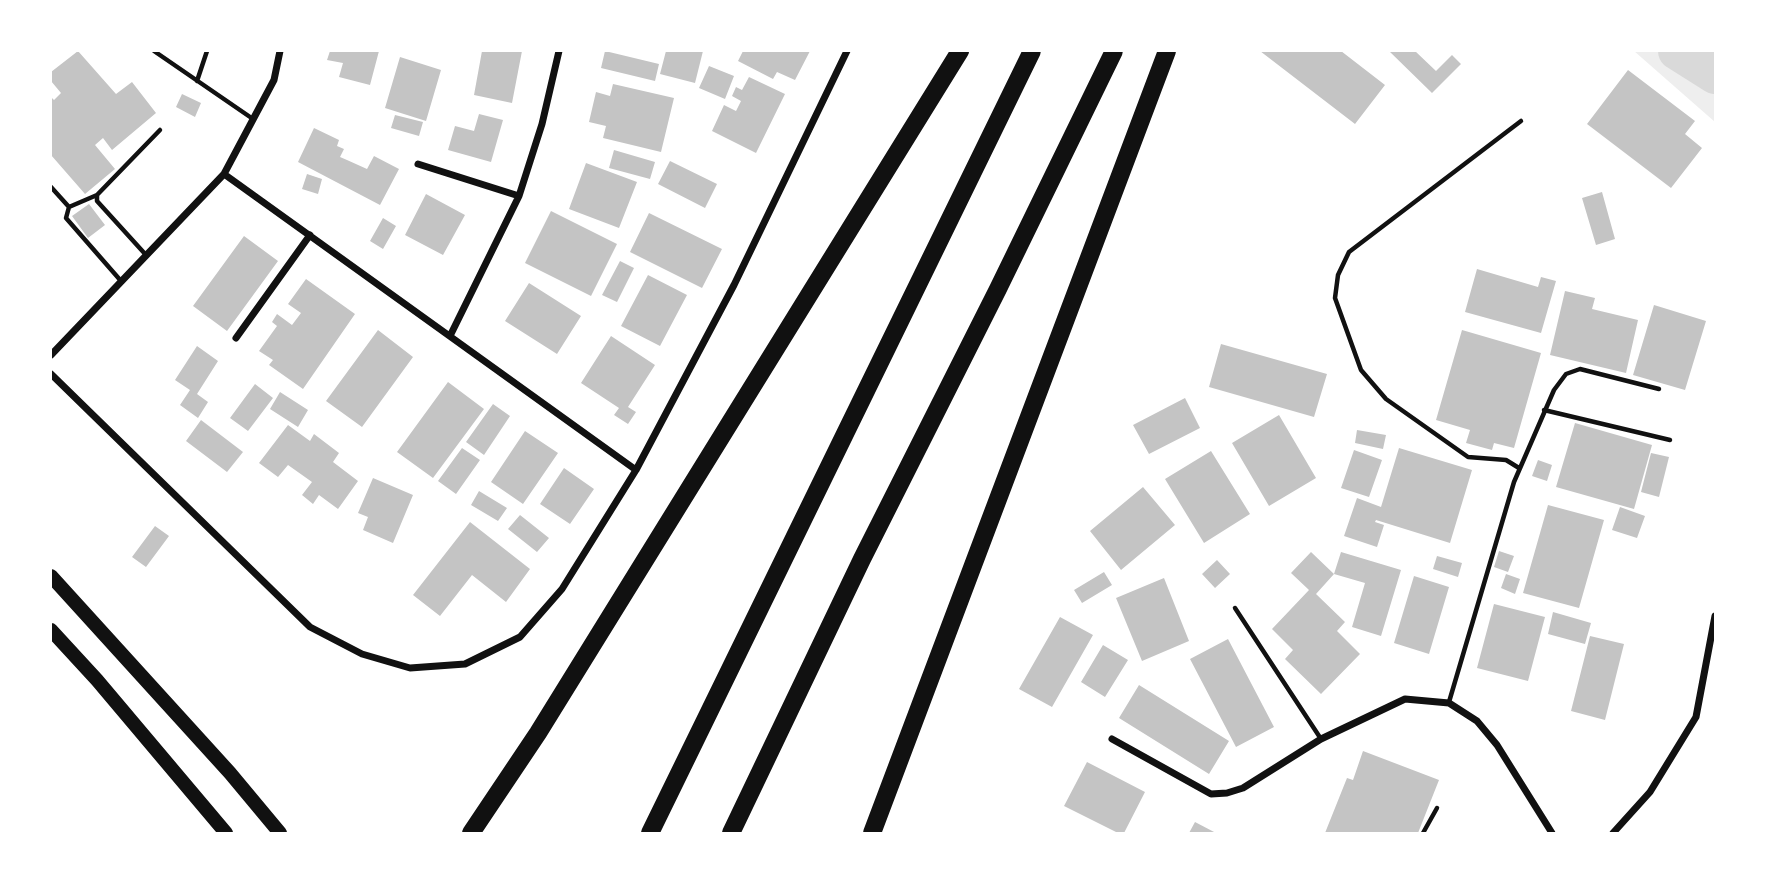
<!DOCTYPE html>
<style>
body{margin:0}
#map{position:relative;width:1766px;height:884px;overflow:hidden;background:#fff;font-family:Helvetica,sans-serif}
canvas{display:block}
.frame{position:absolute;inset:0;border:52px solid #fff;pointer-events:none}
</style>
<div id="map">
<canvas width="1766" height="884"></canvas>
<div class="frame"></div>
</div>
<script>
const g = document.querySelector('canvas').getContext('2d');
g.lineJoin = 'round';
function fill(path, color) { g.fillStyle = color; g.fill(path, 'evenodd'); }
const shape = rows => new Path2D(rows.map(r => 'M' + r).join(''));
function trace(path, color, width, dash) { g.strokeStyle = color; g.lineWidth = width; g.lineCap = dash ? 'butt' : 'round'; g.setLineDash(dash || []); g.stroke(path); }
fill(shape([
 [1634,51,1715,51,1715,122]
]), '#eee');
trace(shape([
 [1677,51,1715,75]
]), '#d9d9d9', 38);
fill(shape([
 [78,51,116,94,132,82,156,113,112,150,103,138,95,145,115,169,85,194,51,155,51,97,54,100,61,93,51,81,51,72],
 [330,51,379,51,370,85,339,77,343,63,327,60],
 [482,51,522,51,512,103,474,95],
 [605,51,659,64,655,81,601,68],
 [666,51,703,51,695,83,660,74],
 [743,51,810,51,795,80,777,72,773,79,738,61],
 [1260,51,1341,51,1385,85,1355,124],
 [1389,51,1415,51,1436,71,1452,55,1461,64,1432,93],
 [400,57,441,70,426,121,385,108],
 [709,66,734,76,725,99,699,88],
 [1628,70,1695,121,1685,134,1702,148,1671,188,1587,124],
 [749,77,785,94,756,153,712,131,724,105,736,111,741,101,732,96,736,87,742,90],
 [613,84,674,98,661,152,603,138,606,126,589,122,596,92,610,96],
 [182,94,201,103,195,117,176,107],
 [479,114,503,120,491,162,448,150,455,126,474,131],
 [395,115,423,122,419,136,391,128],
 [314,128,339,140,337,146,344,149,340,157,347,160,367,169,374,156,399,169,380,205,298,162],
 [614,150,655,162,650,179,609,168],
 [670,161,717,184,705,208,658,184],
 [586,163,637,182,619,228,569,209],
 [307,174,322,179,318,194,302,189],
 [1602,192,1615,239,1596,245,1582,198],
 [426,194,465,215,443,255,405,235],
 [89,204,105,225,88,238,72,216],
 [551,211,617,244,591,296,525,263],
 [649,213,722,249,702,288,630,252],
 [383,218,396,226,383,249,370,241],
 [244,236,278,261,227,331,193,306],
 [620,261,634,268,617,302,602,295],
 [1477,269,1538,287,1541,277,1556,281,1541,333,1465,312],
 [648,275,687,295,660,346,621,326],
 [306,279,355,314,303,389,269,365,273,360,259,351,277,326,272,322,277,314,292,325,301,313,288,304],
 [529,283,581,316,557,354,505,321],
 [1565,291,1595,298,1592,309,1638,320,1626,373,1550,355],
 [1654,305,1706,321,1685,390,1633,375],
 [378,330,413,357,362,427,326,401],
 [1462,330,1541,353,1514,448,1494,443,1492,450,1466,443,1470,430,1436,420],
 [611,336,655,365,628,407,636,412,628,424,614,415,619,408,581,383],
 [1221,344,1327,374,1314,417,1209,387],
 [197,346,218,361,197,394,208,402,198,418,180,405,190,390,175,380],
 [448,382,484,409,433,478,397,452],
 [255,384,273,398,248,431,230,418],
 [280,392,308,410,298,427,270,409],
 [1185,398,1200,428,1149,454,1133,425],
 [493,404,510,416,484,455,466,442],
 [1279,415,1316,478,1269,506,1232,443],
 [201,420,243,452,227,472,186,441],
 [1575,423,1652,445,1634,509,1556,487],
 [288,425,310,441,314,434,339,453,333,462,358,481,338,509,319,495,313,504,302,495,312,482,288,465,278,477,259,463],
 [1357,430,1386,435,1383,449,1355,443],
 [525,431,558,453,523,504,491,482],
 [462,448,480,460,456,494,438,481],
 [1399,448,1472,470,1450,543,1376,520,1375,522,1384,525,1377,547,1344,536,1357,498,1381,507],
 [1354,450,1382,460,1369,497,1341,488],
 [1211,451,1250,514,1204,543,1165,479],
 [1651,453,1669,457,1659,497,1641,492],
 [1538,460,1552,465,1547,481,1532,476],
 [564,468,594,489,570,524,540,504],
 [373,478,413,495,393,543,363,530,368,517,358,513],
 [1143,487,1175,525,1121,570,1090,531],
 [479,491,507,508,498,521,471,505],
 [1548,505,1604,520,1579,608,1523,593],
 [1620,507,1645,516,1637,538,1612,530],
 [520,515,549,538,537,552,508,529],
 [470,522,530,569,506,602,472,575,440,616,413,595],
 [155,526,169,536,146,567,132,557],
 [1499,551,1514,556,1508,572,1494,567],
 [1311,552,1334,574,1316,594,1345,622,1337,631,1360,654,1321,694,1285,659,1293,650,1272,629,1309,590,1291,573],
 [1341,552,1401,570,1381,636,1352,627,1365,583,1334,574],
 [1437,556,1462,563,1458,577,1433,569],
 [1217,560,1230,574,1215,588,1202,574],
 [1104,572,1112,585,1082,603,1074,590],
 [1506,574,1520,579,1515,594,1501,588],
 [1414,576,1449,587,1429,654,1394,643],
 [1164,578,1189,641,1142,661,1116,598],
 [1494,604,1545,617,1528,681,1477,668],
 [1553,612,1591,623,1585,644,1548,634],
 [1060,617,1093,635,1052,707,1019,689],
 [1590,636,1624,644,1605,720,1571,711],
 [1228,639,1274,727,1236,747,1190,659],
 [1103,645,1128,660,1105,697,1081,682],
 [1139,685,1229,741,1209,774,1119,718],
 [1363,751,1439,780,1418,833,1325,833,1347,778,1353,780],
 [1087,762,1145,792,1124,833,1118,833,1064,806],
 [1195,822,1216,833,1189,833]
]), '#c4c4c4');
trace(shape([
 [154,51,253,119],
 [197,81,207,51],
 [51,187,69,207],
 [97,195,69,207,66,218,121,281],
 [146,255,97,201,97,195,160,130],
 [1544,410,1670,440],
 [1519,468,1506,460,1468,457,1386,399,1361,370,1335,298,1338,275,1349,252,1521,121],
 [1235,608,1321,739],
 [1449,702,1514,482,1554,390,1566,374,1580,369,1659,389],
 [1423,833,1437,808]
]), '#111', 4.5);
trace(shape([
 [418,164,519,196],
 [224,174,636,470],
 [450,336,519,196,542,124,559,51],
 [236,338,310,235],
 [51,355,224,174,274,80,280,51],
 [51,374,310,627,362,654,410,668,465,664,520,637,562,589,636,470,734,285,847,51],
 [1112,739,1211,794,1227,793,1243,788,1321,739,1405,699,1449,703,1477,721,1497,745,1552,833],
 [1613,833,1650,792,1696,717,1715,616]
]), '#111', 7);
trace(shape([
 [51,576,230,773,280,833],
 [51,630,97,680,226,833]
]), '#111', 14);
trace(shape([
 [471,833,538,733,960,51],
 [650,833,1032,51],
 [731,833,862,559,998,289,1114,51],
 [872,833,1167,51]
]), '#111', 18);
</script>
